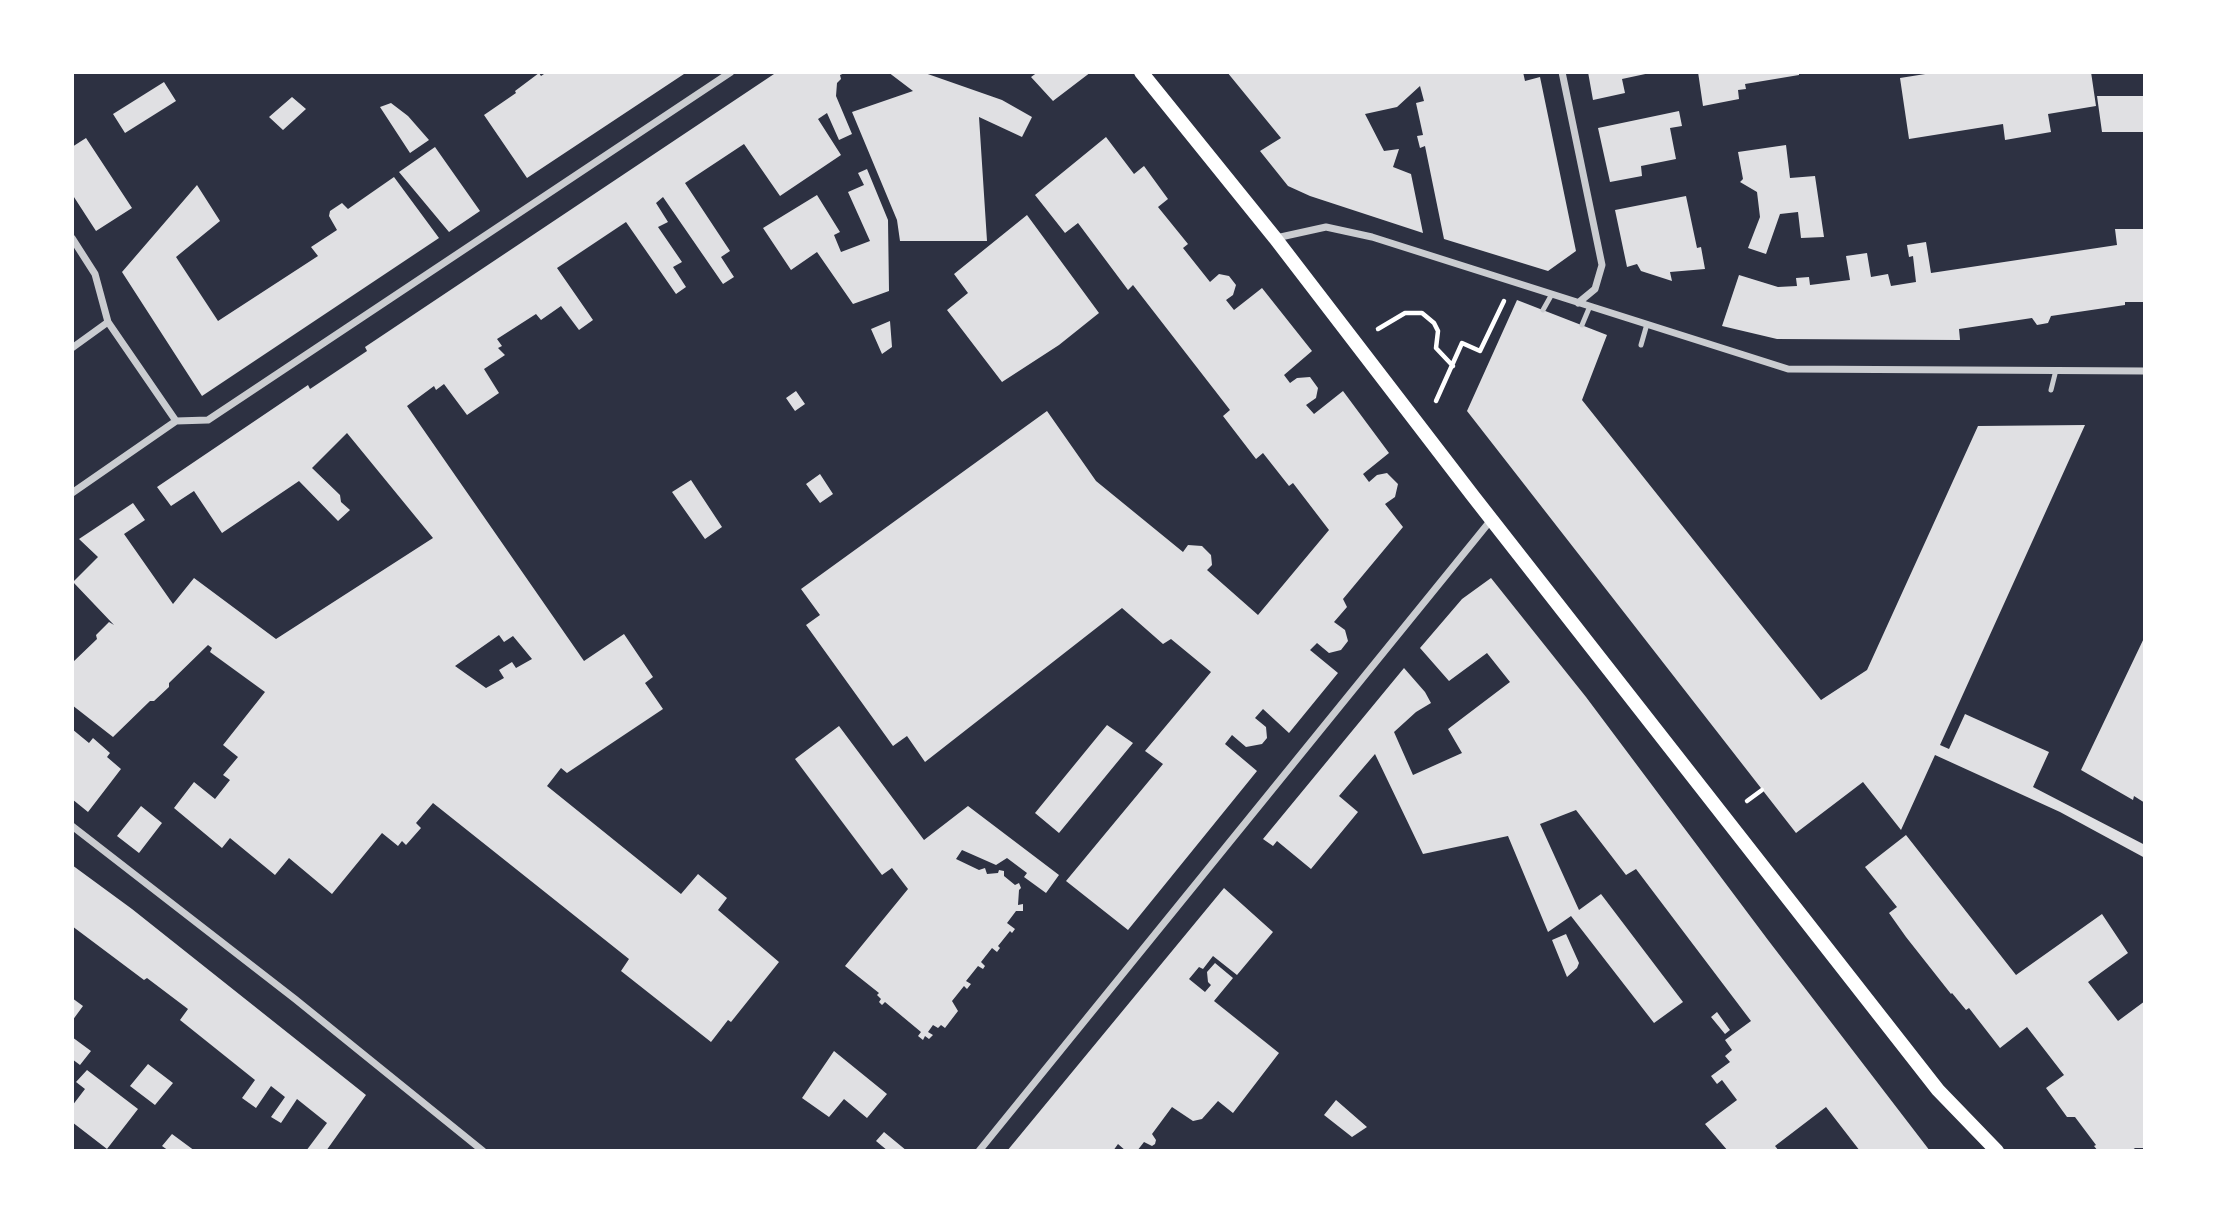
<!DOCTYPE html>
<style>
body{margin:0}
#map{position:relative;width:2217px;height:1223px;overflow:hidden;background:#2d3142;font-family:"PT Sans Narrow",sans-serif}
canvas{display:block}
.frame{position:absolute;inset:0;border:74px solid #fff;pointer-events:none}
</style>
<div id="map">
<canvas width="2217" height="1223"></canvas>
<div class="frame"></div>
</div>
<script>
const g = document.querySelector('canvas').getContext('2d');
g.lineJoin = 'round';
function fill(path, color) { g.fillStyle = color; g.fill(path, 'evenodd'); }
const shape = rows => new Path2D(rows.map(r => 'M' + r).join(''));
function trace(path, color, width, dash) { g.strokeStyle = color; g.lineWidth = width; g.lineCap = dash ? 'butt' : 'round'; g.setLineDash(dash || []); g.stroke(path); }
fill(shape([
 [547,72,687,72,527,178,484,115,516,93,515,91,539,73,541,76],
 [777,72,847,72,840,75,841,79,837,83,836,96,852,134,839,140,827,113,818,119,841,155,780,196,744,144,685,183,730,251,721,257,734,277,723,284,663,197,656,203,668,222,658,227,682,262,673,267,686,287,676,294,626,222,557,268,593,320,579,330,561,306,541,320,536,314,497,339,502,346,498,348,505,355,484,369,499,393,467,415,444,384,436,390,434,386,407,406,584,661,624,634,653,677,645,683,663,709,567,773,561,768,547,786,681,894,698,874,727,898,718,910,779,962,731,1022,728,1020,711,1042,621,971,629,959,433,803,416,823,421,828,406,845,402,841,398,846,382,833,332,894,289,858,275,875,230,838,222,848,174,808,194,782,215,799,230,780,223,775,238,757,223,745,265,692,210,652,212,648,208,645,169,683,169,687,154,701,150,701,113,737,72,705,72,663,97,639,96,635,109,622,114,625,73,582,98,557,79,539,133,503,145,520,124,534,173,604,194,578,276,639,433,538,347,433,312,468,340,495,341,502,350,510,338,521,299,481,222,533,194,491,171,506,157,487,308,385,310,389,367,351,365,347],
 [499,635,504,642,513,636,532,659,516,668,512,662,499,670,504,678,486,688,455,666],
 [888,72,922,72,1002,100,1032,117,1022,137,979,117,987,241,900,241,897,220,852,112,913,91],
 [1038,72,1091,72,1053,101,1031,77],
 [1227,72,1523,72,1525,81,1540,77,1576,251,1548,271,1444,239,1425,146,1420,148,1417,136,1423,135,1416,103,1424,101,1420,86,1397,107,1365,114,1384,151,1399,149,1393,167,1411,174,1423,233,1310,196,1288,186,1260,151,1281,138],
 [1588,72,1650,72,1650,73,1622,79,1625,93,1593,100],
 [1698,72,1799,72,1799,75,1745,84,1746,89,1738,90,1739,99,1703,106],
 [1938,72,2091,72,2096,106,2048,114,2051,132,2005,140,2003,124,1909,139,1900,78],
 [164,82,176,101,125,133,113,114],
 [2097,96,2145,96,2145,132,2102,132],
 [292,97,306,109,283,130,269,117],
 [391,103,408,116,429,140,410,153,380,107],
 [1679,111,1682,126,1670,128,1676,159,1641,166,1642,176,1610,182,1598,128],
 [1106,137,1134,174,1144,166,1168,199,1158,207,1188,244,1183,248,1210,282,1219,274,1229,276,1236,285,1233,295,1226,300,1234,310,1262,288,1312,351,1284,375,1290,383,1297,378,1310,377,1318,388,1316,398,1306,405,1314,414,1343,391,1389,453,1363,474,1369,482,1377,475,1387,473,1398,484,1395,497,1385,504,1403,527,1343,599,1347,607,1334,622,1345,630,1348,641,1341,650,1329,653,1317,643,1310,650,1338,673,1289,733,1263,709,1255,718,1266,727,1267,738,1262,744,1246,747,1232,735,1225,744,1257,771,1128,930,1066,881,1163,764,1145,751,1211,672,1171,639,1163,644,1122,608,925,762,907,736,893,746,806,625,820,615,801,589,1047,411,1096,481,1183,552,1188,545,1202,546,1211,555,1212,565,1207,570,1258,615,1329,530,1293,483,1289,486,1263,453,1256,459,1223,416,1230,410,1133,285,1128,290,1078,223,1065,233,1035,195],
 [86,138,132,208,96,231,72,194,72,147],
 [1786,145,1790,178,1815,176,1824,237,1801,238,1798,212,1780,214,1766,254,1748,248,1760,217,1757,192,1740,182,1743,179,1738,152],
 [435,147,480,211,449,232,399,172],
 [867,169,888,220,889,291,853,304,817,252,791,270,763,228,817,195,840,232,834,235,841,252,870,241,848,192,864,185,858,173],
 [394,177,439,238,202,396,122,272,197,185,220,221,176,257,218,321,318,256,311,247,337,230,329,216,330,211,342,203,348,209],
 [1686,196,1697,248,1701,247,1705,269,1670,272,1672,281,1641,271,1637,264,1627,267,1615,210],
 [1027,215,1099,313,1059,345,1002,382,947,310,968,293,954,274],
 [2115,229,2145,229,2145,302,2125,302,2125,305,2051,316,2048,323,2037,325,2032,318,1959,329,1960,340,1777,339,1722,326,1739,275,1778,287,1797,286,1796,278,1809,277,1810,285,1850,280,1846,256,1867,253,1871,277,1888,274,1891,286,1916,282,1913,256,1909,257,1907,245,1926,242,1931,273,2117,245],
 [1517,300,1607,335,1582,400,1821,700,1867,670,1978,426,2085,425,1940,745,1949,749,1965,714,2049,752,2033,787,2145,845,2145,858,2060,812,1935,755,1901,830,1863,782,1796,833,1467,411],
 [890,321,892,347,882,354,871,329],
 [796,391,805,404,795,411,786,398],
 [820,474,833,494,820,503,806,484],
 [691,480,722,527,705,539,672,492],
 [1491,578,1586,697,1768,940,1930,1151,1860,1151,1826,1107,1775,1146,1779,1151,1728,1151,1705,1124,1737,1100,1722,1080,1717,1084,1711,1076,1730,1062,1725,1056,1732,1050,1725,1040,1751,1021,1636,869,1626,875,1576,810,1540,824,1579,910,1601,894,1683,1002,1654,1023,1571,916,1548,932,1508,836,1423,854,1375,754,1339,796,1358,812,1311,869,1277,841,1273,846,1263,839,1404,668,1425,692,1431,703,1416,712,1394,732,1413,775,1462,753,1448,729,1510,682,1487,653,1449,681,1420,648,1462,599],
 [2145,636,2145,803,2134,796,2133,800,2081,770],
 [1107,725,1133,743,1059,833,1035,813],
 [839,726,924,840,968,806,1059,875,1046,893,1024,877,1027,873,1007,858,996,865,962,850,956,859,979,870,985,868,987,874,998,873,999,870,1004,871,1004,876,1015,885,1019,883,1021,888,1019,890,1018,905,1023,904,1023,911,1016,911,1007,923,1015,929,1012,933,1010,931,998,946,1000,948,997,952,992,948,981,962,985,966,983,969,978,966,966,981,971,984,967,989,964,986,952,1001,958,1011,945,1028,941,1025,938,1028,933,1025,928,1032,933,1035,929,1039,925,1036,923,1040,918,1036,921,1032,885,1002,882,1005,879,1002,881,999,877,995,879,993,845,966,908,889,892,868,882,875,795,759],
 [72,729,89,743,93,738,110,753,107,757,121,769,88,812,72,799],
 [141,806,162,823,139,853,117,836],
 [1906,835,2016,975,2102,914,2128,953,2088,982,2118,1021,2145,1001,2145,1148,2135,1148,2131,1151,2098,1151,2094,1146,2096,1145,2075,1117,2067,1117,2046,1088,2064,1075,2027,1027,2000,1048,1969,1008,1966,1010,1952,993,1951,994,1906,937,1889,913,1897,907,1865,867],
 [72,865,132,909,366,1095,326,1151,306,1151,327,1123,297,1099,281,1123,271,1117,285,1097,271,1086,256,1108,242,1098,255,1080,180,1020,188,1009,147,978,144,980,72,926],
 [1224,888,1273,932,1237,975,1213,956,1203,969,1199,967,1189,979,1205,992,1211,985,1208,982,1207,972,1215,963,1233,978,1214,1001,1279,1053,1233,1113,1218,1101,1202,1119,1193,1121,1172,1107,1152,1134,1156,1140,1155,1144,1152,1146,1144,1142,1137,1151,1126,1151,1118,1144,1113,1151,1094,1151,1092,1149,1090,1151,1007,1151],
 [1566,934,1579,963,1577,968,1567,977,1552,940],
 [72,998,83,1006,72,1021],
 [1717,1012,1730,1030,1725,1034,1711,1017],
 [72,1037,91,1051,80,1065,72,1059],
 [834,1051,887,1094,867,1118,844,1099,829,1117,802,1098],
 [148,1064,173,1083,155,1105,130,1086],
 [87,1070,138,1109,107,1149,72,1122,72,1106,85,1089,76,1082],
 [1336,1100,1367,1127,1352,1137,1324,1115],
 [884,1132,907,1151,888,1151,876,1141],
 [172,1134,195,1151,169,1151,162,1146]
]), '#e0e0e3');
trace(shape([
 [1378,329,1405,313,1422,313,1434,323,1438,331,1436,348,1453,366],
 [1436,401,1462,343,1480,351,1504,301],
 [1747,801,1762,790]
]), '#fff', 4.5);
trace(shape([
 [1543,310,1552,294],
 [1582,325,1590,306],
 [1641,345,1647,324],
 [2051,390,2056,370]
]), '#caccd0', 5);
trace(shape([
 [1562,72,1602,265,1595,289,1578,303],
 [72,238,95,274,108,322],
 [1276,238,1326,227,1372,237,1788,369,2145,371],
 [72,348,108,322,176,421,72,493],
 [176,421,208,420,731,72],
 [72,826,295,999,483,1151],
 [979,1151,1491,520]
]), '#caccd0', 7);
trace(shape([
 [1141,72,1275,238,1473,496,1938,1090,1997,1151]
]), '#fff', 14);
</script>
